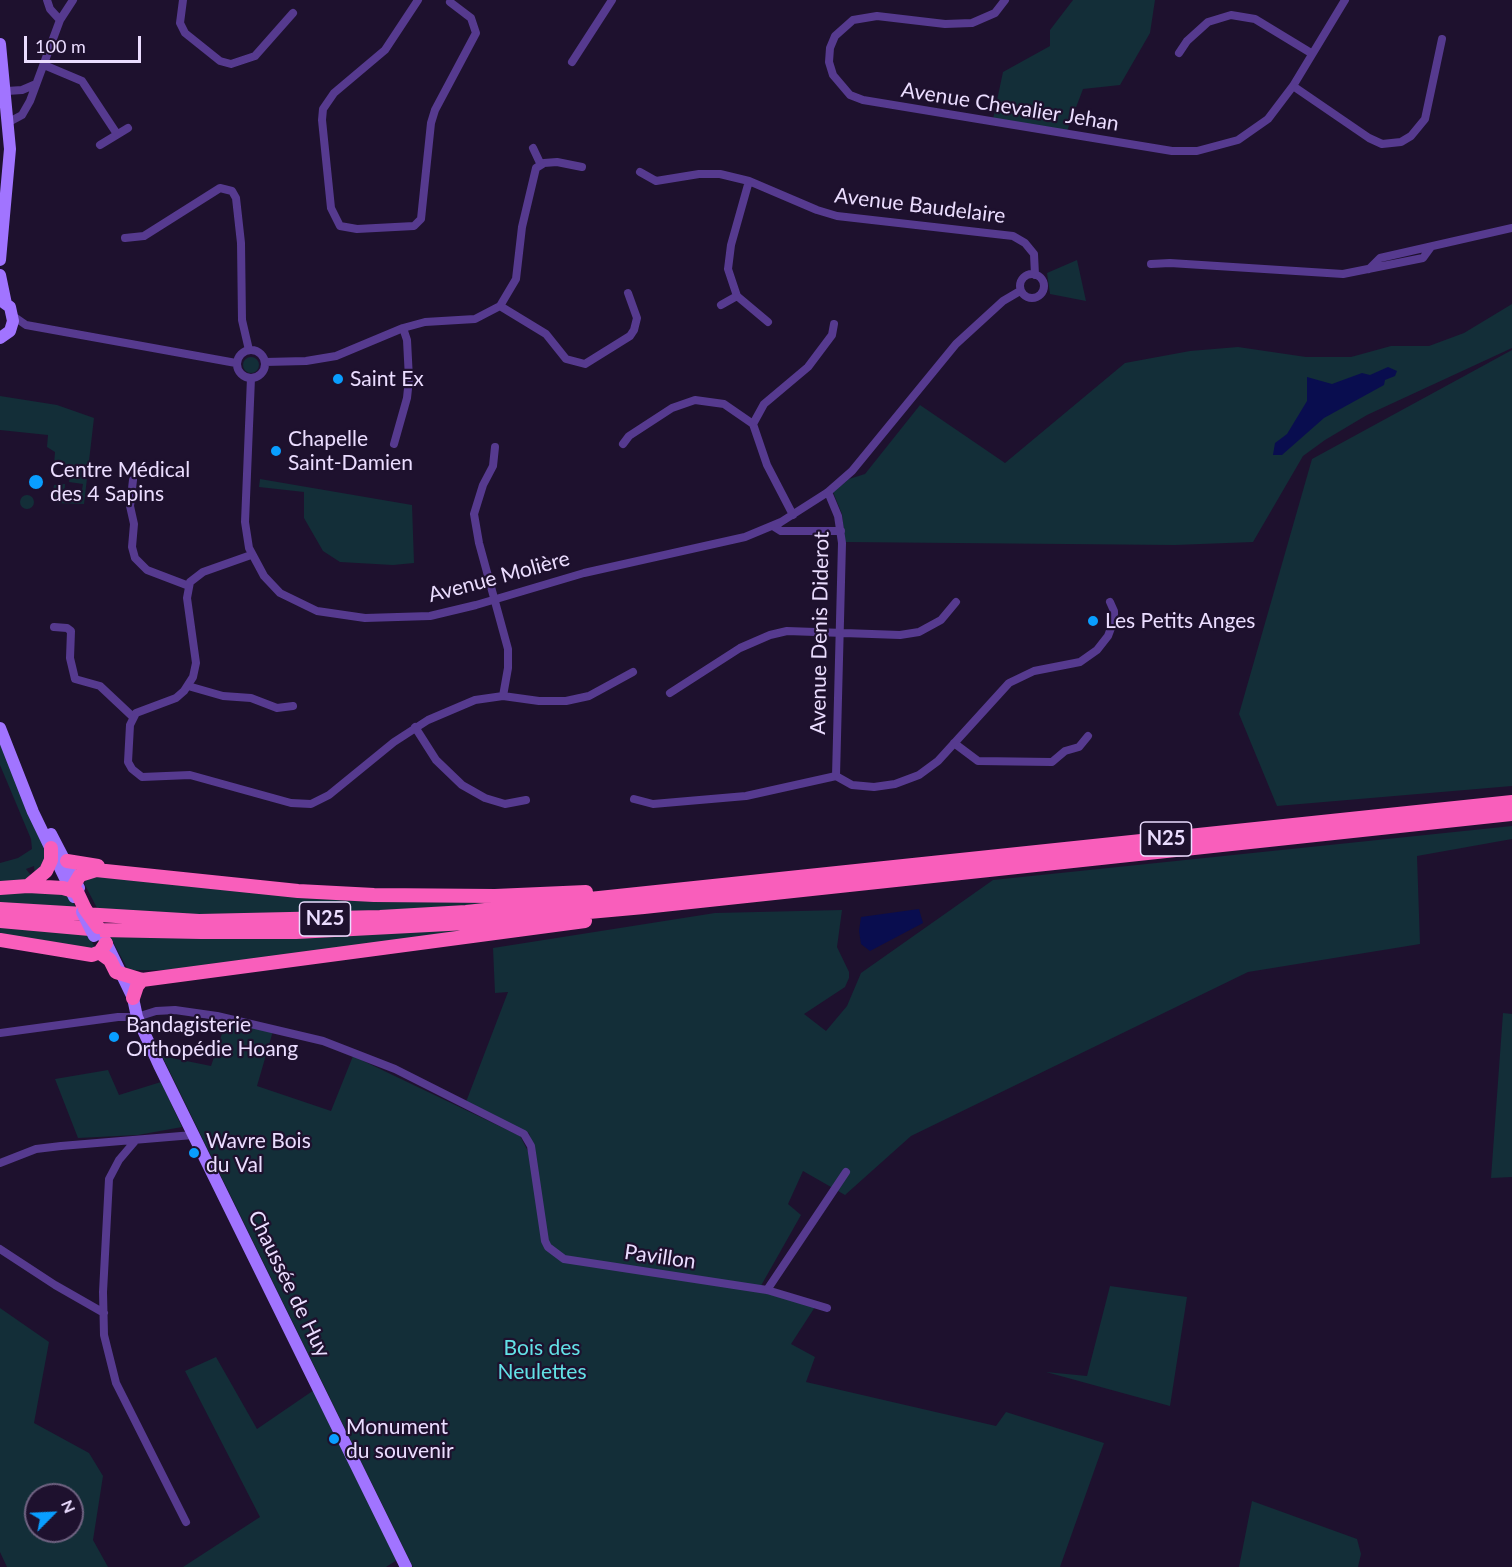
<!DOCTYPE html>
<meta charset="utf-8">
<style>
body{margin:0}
#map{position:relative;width:1512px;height:1567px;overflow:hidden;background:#1e112e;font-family:Lato,sans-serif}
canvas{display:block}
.north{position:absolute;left:24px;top:1483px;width:60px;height:60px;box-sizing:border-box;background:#1e112e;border:2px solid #706382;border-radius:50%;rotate:66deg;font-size:16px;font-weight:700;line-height:24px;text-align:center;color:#ebddff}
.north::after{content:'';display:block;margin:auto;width:21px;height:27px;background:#099eff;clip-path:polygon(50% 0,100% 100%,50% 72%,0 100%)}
.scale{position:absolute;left:24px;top:36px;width:117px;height:27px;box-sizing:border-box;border:3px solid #ebddff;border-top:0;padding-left:8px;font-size:18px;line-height:21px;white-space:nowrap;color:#ebddff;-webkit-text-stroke:4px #1e112e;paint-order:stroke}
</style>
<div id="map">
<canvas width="1512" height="1567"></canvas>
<div class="north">N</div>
<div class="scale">100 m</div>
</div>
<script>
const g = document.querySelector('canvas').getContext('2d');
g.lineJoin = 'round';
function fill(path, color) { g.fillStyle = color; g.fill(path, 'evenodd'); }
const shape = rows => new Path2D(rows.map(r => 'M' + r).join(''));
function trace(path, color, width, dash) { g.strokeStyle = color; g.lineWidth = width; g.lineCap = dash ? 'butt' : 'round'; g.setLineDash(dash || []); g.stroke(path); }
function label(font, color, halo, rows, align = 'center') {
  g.font = font + ' Lato,sans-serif'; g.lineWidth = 4.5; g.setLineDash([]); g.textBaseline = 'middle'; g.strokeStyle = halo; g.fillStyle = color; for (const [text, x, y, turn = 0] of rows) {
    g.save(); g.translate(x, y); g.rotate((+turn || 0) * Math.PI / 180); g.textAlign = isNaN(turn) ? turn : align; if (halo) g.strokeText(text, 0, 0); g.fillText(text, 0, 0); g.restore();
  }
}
fill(shape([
 [1073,0,1155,0,1150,33,1120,85,1083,89,1067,131,993,119,1003,72,1050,46,1050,30],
 [1077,260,1086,301,1050,294,1047,273],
 [1512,304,1512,348,1367,415,1325,440,1303,456,1253,542,1175,545,845,542,842,514,833,492,849,479,865,474,920,405,1005,463,1125,363,1190,351,1238,347,1306,357,1351,357,1391,346,1429,346,1464,333],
 [1512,350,1512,786,1277,806,1239,714,1312,459],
 '243 365a8 8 0 1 1 16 0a8 8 0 1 1-16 0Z',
 [0,396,57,405,94,418,84,504,54,503,52,497,54,485,65,484,64,500,80,501,83,484,69,482,71,466,54,465,55,452,47,447,48,435,0,430],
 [260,479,412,505,414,563,393,565,340,562,323,551,304,518,304,492,259,487],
 '20 502a7 7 0 1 1 14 0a7 7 0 1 1-14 0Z',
 [0,743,40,832,47,859,35,878,34,866,26,869,33,878,29,880,0,882,0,863,18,858,32,849,31,839,0,765],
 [1512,826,1512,839,1417,856,1420,944,1248,972,911,1136,845,1195,803,1171,788,1204,801,1215,758,1291,815,1307,791,1344,815,1357,806,1382,996,1426,1006,1412,1104,1443,1060,1567,413,1567,162,1056,211,1066,227,1019,273,1031,257,1086,331,1111,353,1056,520,1136,528,1151,535,1153,529,1133,466,1102,508,992,495,993,493,948,715,913,842,910,837,947,849,972,849,978,845,987,804,1014,826,1031,847,1006,861,973,993,880],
 [91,874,527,901,390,910,204,915,0,904,0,893,63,893,72,900,76,908,97,908,84,883],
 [565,920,181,970,128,970,110,936,89,936,96,950,0,934,0,927],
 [1503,1013,1512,1014,1512,1177,1491,1178],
 [108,1070,119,1095,161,1082,182,1127,138,1135,78,1138,55,1079],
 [1110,1286,1187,1297,1170,1406,1046,1372,1087,1376],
 [0,1308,49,1342,34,1423,89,1453,103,1476,93,1540,108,1567,7,1567,0,1552],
 [36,1495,72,1495,72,1531,36,1531],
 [216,1357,257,1429,314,1390,397,1560,386,1567,183,1567,260,1517,185,1371],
 [1252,1501,1357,1539,1361,1554,1358,1567,1239,1567]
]), '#132e38');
fill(shape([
 [1388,367,1397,371,1395,376,1385,380,1384,385,1324,418,1282,455,1273,455,1275,443,1287,434,1307,401,1307,377,1332,384,1362,373,1370,375],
 [919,909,923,923,870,951,861,944,859,931,861,917]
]), '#090d4f');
trace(shape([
 [47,0,50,9,60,20],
 [183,0,180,23,185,33,220,61,231,64,255,56,293,13],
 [418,0,385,50,334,93,323,109,322,120,331,208,340,226,357,229,414,226,421,219,431,123,435,110,476,33,471,18,450,2],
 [1005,0,995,13,972,23,945,24,877,16,853,20,835,36,830,48,829,62,833,75,850,95,863,100,1172,151,1197,151,1238,140,1268,119,1293,86,1345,0],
 [1179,53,1187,41,1208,22,1231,15,1255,19,1311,53],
 [572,62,612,0],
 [44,65,82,81,117,134],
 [1293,86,1369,138,1382,144,1401,142,1411,136,1425,119,1442,39],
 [7,91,22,90,36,84],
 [9,122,22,115,30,101,60,20,73,0],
 [100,145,128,128],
 [533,148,541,165],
 [640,172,656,181,699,174,720,174,749,181,817,210,837,216,1013,236,1025,243,1034,254,1035,275],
 [749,181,731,245,728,269,737,296,768,322],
 [125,238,144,236,220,188,232,191,236,198,241,243,242,320,249,350],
 [1151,264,1170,263,1343,274,1423,258,1431,247],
 [1369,269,1380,258,1512,228],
 '1020 286a12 12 0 1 1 24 0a12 12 0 1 1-24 0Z',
 [721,305,737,296],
 [500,306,546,334,566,359,585,364,630,336,634,330,637,318,628,293],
 [13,316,26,325,236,363],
 '237 364a14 14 0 1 1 28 0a14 14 0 1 1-28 0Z',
 [265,362,306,361,336,356,403,328,425,322,475,319,500,306,516,279,522,227,536,168,544,163,557,162,582,167],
 [251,378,245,522,249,548,264,576,280,593,317,611,365,618,430,616,476,605,584,573,745,537,781,522,828,492,852,471,956,344,1003,301,1020,291],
 [394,444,407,398,409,379,407,340,403,328],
 [623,444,629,436,672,408,695,400,724,404,753,424],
 [133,480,130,506,134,524,132,547,135,558,147,570,189,586],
 [828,492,838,516,842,543,836,776],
 [793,515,767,465,753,424,764,404,808,367,832,335,834,324],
 [773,526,781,531,841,531],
 [251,555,203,572,190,582,187,598,196,663,193,677,184,691,176,698,136,713,130,725,128,762,132,769,142,777,190,775,291,803,311,804,329,795,394,742,428,720,475,700,503,696,508,668,508,649,479,543,474,514,483,485,493,466,495,447],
 [54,627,67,628,71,631,70,658,75,679,100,686,133,717],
 [188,686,223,696,251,698,277,708,293,706],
 [670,693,740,648,770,635,787,631,900,635,919,632,941,620,956,602],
 [503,696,539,701,566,701,589,696,633,672],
 [415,727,436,760,462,785,485,798,505,804,526,800],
 [954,743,978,761,1052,762,1065,751,1079,747,1088,736],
 [836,776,852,785,874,787,895,784,919,775,938,761,1009,683,1034,671,1080,662,1097,650,1108,636,1114,620,1114,611,1110,602],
 [634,799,653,804,746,796,836,776],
 [0,1033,118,1017,137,1017,156,1011,175,1010,217,1016,323,1041,395,1069,524,1134,531,1146,545,1241,548,1247,564,1259,767,1290,827,1308],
 [136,1140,119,1160,109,1179,103,1292,104,1335,116,1383,186,1522],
 [0,1163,36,1149,61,1146,193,1135],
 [0,1249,55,1285,104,1313],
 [767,1290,846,1172]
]), '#563a8f', 8);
trace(shape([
 [0,44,10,149,0,260],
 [0,275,6,304],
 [0,300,10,307,13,321,10,331,0,338],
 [0,728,33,812,74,897],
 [51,834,79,888],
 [103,936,133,998,137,1017,159,1065,406,1567]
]), '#a174ff', 12);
trace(shape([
 [67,861,98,866],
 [28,886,46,871,51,860,51,848],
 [0,888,28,886,63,888,77,892,85,909],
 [71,890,80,875,96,870,298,891,374,895,495,896,586,892],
 [0,909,199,921,380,917,466,912,1512,802],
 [0,921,101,930,201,932,296,932,467,923,644,907,1512,814],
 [0,940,92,955,100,952,106,943],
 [103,955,110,960,116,972,142,980,585,921],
 [133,998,137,986,142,980]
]), '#f95ebb', 14);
trace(shape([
 [82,912,94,936]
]), '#a174ff', 12);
trace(shape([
 [85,909,98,927]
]), '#f95ebb', 14);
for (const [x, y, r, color] of [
 [338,379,6,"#099eff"],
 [276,451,6,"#099eff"],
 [36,482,8,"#099eff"],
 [1093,621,6,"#099eff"],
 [114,1037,6,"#099eff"],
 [194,1153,6,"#099eff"],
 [334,1439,6,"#099eff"]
]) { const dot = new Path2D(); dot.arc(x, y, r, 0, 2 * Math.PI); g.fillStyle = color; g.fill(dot); trace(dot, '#1e112e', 2); }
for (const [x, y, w] of [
 [1166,839,51],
 [325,919,51]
]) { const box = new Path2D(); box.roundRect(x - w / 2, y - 17, w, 34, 4.5); g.fillStyle = '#1e112e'; g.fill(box); trace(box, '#ebddff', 1.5); }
label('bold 20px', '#ebddff', null, [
 ["N25",1166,839],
 ["N25",325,919]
]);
label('21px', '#ebddff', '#1e112e', [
 ["Avenue Chevalier Jehan",1010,107,9],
 ["Avenue Baudelaire",920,206,7],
 ["Avenue Molière",499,577,-15],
 ["Avenue Denis Diderot",820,633,-89],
 ["Pavillon",660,1257,8],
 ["Chaussée de Huy",289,1284,64]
]);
label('21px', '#ebddff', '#1e112e', [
 ["Saint Ex",350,379],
 ["Chapelle",288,439],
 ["Saint-Damien",288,463],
 ["Centre Médical",50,470],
 ["des 4 Sapins",50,494],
 ["Les Petits Anges",1105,621],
 ["Bandagisterie",126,1025],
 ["Orthopédie Hoang",126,1049],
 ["Wavre Bois",206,1141],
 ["du Val",206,1165],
 ["Monument",346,1427],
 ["du souvenir",346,1451]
], 'left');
label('21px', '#62e1e6', '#1e112e', [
 ["Bois des",542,1348],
 ["Neulettes",542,1372]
]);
</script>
